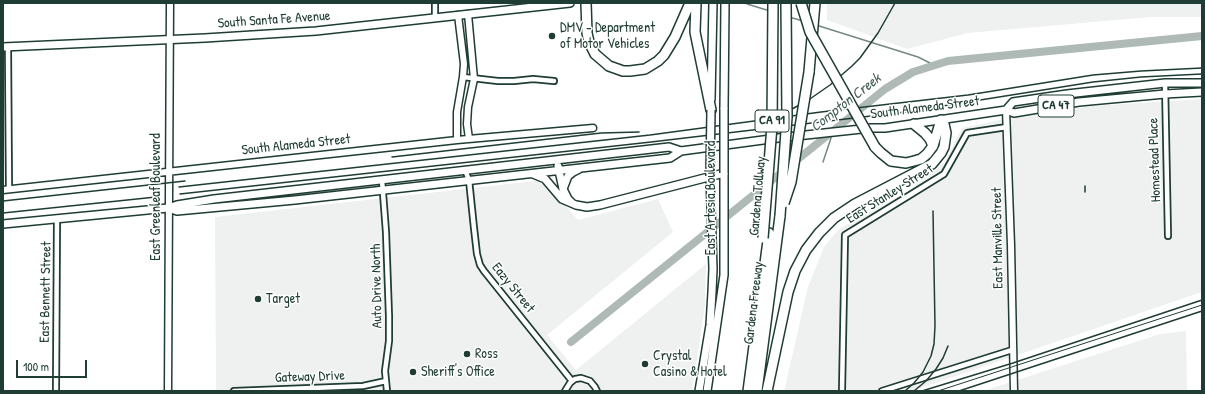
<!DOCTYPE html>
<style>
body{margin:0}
#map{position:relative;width:1205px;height:394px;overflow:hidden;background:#fff;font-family:"Patrick Hand",sans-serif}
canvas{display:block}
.frame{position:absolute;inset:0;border:4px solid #1f3d34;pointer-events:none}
.scale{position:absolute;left:16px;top:360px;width:71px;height:18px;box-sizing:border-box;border:2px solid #1f3d34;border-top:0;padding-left:5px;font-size:12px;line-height:14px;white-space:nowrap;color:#1f3d34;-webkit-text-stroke:3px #fff;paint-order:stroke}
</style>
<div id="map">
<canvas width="1205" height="394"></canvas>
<div class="frame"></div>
<div class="scale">100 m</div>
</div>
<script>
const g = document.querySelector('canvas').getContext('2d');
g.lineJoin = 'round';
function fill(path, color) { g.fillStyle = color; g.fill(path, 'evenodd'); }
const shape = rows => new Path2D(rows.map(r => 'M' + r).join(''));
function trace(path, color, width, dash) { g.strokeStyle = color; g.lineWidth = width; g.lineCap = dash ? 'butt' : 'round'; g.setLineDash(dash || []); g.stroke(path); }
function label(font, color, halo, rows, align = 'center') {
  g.font = font + ' "Patrick Hand",sans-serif'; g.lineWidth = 3; g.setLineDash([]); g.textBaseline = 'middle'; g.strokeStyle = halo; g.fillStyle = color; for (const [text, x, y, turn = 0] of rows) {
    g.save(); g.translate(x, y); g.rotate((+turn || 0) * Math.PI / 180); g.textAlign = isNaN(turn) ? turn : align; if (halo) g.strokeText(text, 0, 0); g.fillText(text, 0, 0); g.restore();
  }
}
fill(shape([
 [827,3,1202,3,1202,17,1150,17,968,33,907,49,827,20],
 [1202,99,1202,292,912,391,784,391,808,287,824,247,839,229,909,191,944,163,962,128,1014,117,1093,106],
 [535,181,549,187,578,220,658,199,673,232,547,335,576,370,706,264,705,306,692,391,216,391,215,217],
 [1186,331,1187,391,983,391,1160,334]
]), '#eef1f0');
trace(shape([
 [747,4,770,11],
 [789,17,803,21],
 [816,25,918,57,934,65],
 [823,162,832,135]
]), '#758883', 1.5);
trace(shape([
 [571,342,885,89,913,72,948,61,1202,36]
]), '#afbab7', 8);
const minor = shape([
 [435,18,435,3],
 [8,47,9,189],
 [463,77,498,81,514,81,533,79,554,81],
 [1165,83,1168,236],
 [465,170,469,180,474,228,477,254,480,265,484,271,572,381],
 [382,180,386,232,389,316,389,341,385,371,387,391],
 [56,391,57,218],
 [234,391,363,386,386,381],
 [565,391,570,383,575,379,581,378,590,381,595,387,597,391],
 [842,391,845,235,944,174,967,133,1007,127],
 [882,391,1012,350]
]);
const tertiary = shape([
 [468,14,474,79,468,107,467,124,469,139],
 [1006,110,1011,245,1014,391],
 [457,140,457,112,463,77,464,64,458,15],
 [3,190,457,140,593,128],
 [168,391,170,3]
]);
const secondary = shape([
 [3,47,205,38,316,31,570,3]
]);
const primary = shape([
 [711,99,713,3],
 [724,109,725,3],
 [1006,110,1013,102,1067,94,1165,83,1202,83],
 [558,166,563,189,568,199,571,202],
 [533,174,545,179,562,199,576,205,587,207,600,205,724,173,724,275,707,391],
 [563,189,568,176,573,172,579,169],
 [168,208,177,211,295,200,670,158,681,151],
 [3,224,168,208,177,205,214,199,669,147,681,151,778,138,871,128,885,128,1006,110,1014,113,1079,102,1165,94,1202,92],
 [699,391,710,325,712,292,713,269,710,176]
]);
const motorway = shape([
 [586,3,587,33,589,42,595,54,609,66,623,71,630,71,645,69,658,61,664,55,675,37,690,3],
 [696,3,695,32,711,110],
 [809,72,815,3],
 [914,124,925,133,930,139,933,146],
 [748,391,769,233],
 [757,391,780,216],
 [767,391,788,292,795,271,806,250,819,233,834,218,855,204,932,164,941,153,944,147,946,133,944,124,941,120,933,146,927,154,921,159,914,161,906,163,891,161,881,153,875,147]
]);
trace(minor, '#1f3d34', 8);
trace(tertiary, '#1f3d34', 9);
trace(secondary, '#1f3d34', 10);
trace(primary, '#1f3d34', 10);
trace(motorway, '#1f3d34', 12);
trace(minor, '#fff', 4.5);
trace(tertiary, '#fff', 6);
trace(secondary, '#fff', 7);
trace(primary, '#fff', 7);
trace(motorway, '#fff', 9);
trace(shape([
 [938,391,1202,305]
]), '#1f3d34', 1);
trace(shape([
 [773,113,792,109,807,101,830,85,852,66,860,58,878,33,895,3],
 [392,157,601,133,639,132],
 [1085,186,1085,192],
 [179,187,650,135,821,112,968,95,1093,75,1141,71,1202,68],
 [180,194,651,142,905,112,1093,82,1141,77,1202,74],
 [3,201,185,181],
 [3,213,156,197],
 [905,391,914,383,923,372,931,356,934,344,935,326,933,211],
 [914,391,926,381,936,369,943,358,948,346],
 [922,391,1013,363,1202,300],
 [959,391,1202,311]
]), '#1f3d34', 1.5);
const primaryBridge = shape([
 [724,173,724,109],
 [710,176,711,110]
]);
const motorwayBridge = shape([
 [801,3,810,32,875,147],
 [784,203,791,182,809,72],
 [780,216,787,117,786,3],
 [763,238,772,126,773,3]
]);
trace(primaryBridge, '#1f3d34', 10, []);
trace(motorwayBridge, '#1f3d34', 12, []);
trace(primaryBridge, '#fff', 7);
trace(motorwayBridge, '#fff', 9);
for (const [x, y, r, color] of [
 [552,36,4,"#1f3d34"],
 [258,299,4,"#1f3d34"],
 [467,354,4,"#1f3d34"],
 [645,364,4,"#1f3d34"],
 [413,372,4,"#1f3d34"]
]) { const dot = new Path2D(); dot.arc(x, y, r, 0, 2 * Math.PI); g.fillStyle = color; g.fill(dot); trace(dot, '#fff', 1.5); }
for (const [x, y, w] of [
 [1056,106,36],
 [772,121,34]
]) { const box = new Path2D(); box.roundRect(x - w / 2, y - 11, w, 22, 3); g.fillStyle = '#fff'; g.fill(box); trace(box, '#1f3d34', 1); }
label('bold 13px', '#1f3d34', null, [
 ["CA 47",1056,106],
 ["CA 91",772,121]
]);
label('14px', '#1f3d34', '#fff', [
 ["South Santa Fe Avenue",274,20,-4],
 ["South Alameda Street",925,108,-7],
 ["South Alameda Street",296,145,-6],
 ["Homestead Place",1155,160,-92],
 ["East Stanley Street",890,194,-32],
 ["Gardena Tollway",758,196,-85],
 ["East Greenleaf Boulevard",156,197,-90],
 ["East Artesia Boulevard",711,198,-90],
 ["East Manville Street",998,238,-91],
 ["Auto Drive North",377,286,-91],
 ["Eazy Street",513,288,51],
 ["East Bennett Street",46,292,-89],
 ["Gardena Freeway",754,303,-83],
 ["Gateway Drive",310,377,-2]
]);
label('14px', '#1f3d34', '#fff', [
 ["DMV - Department",560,28],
 ["of Motor Vehicles",560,44],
 ["Target",266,299],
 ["Ross",475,354],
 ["Crystal",653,356],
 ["Casino & Hotel",653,372],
 ["Sheriff's Office",421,372]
], 'left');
label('italic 15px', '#4a625b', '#fff', [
 ["Compton Creek",846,103,-38]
]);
</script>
